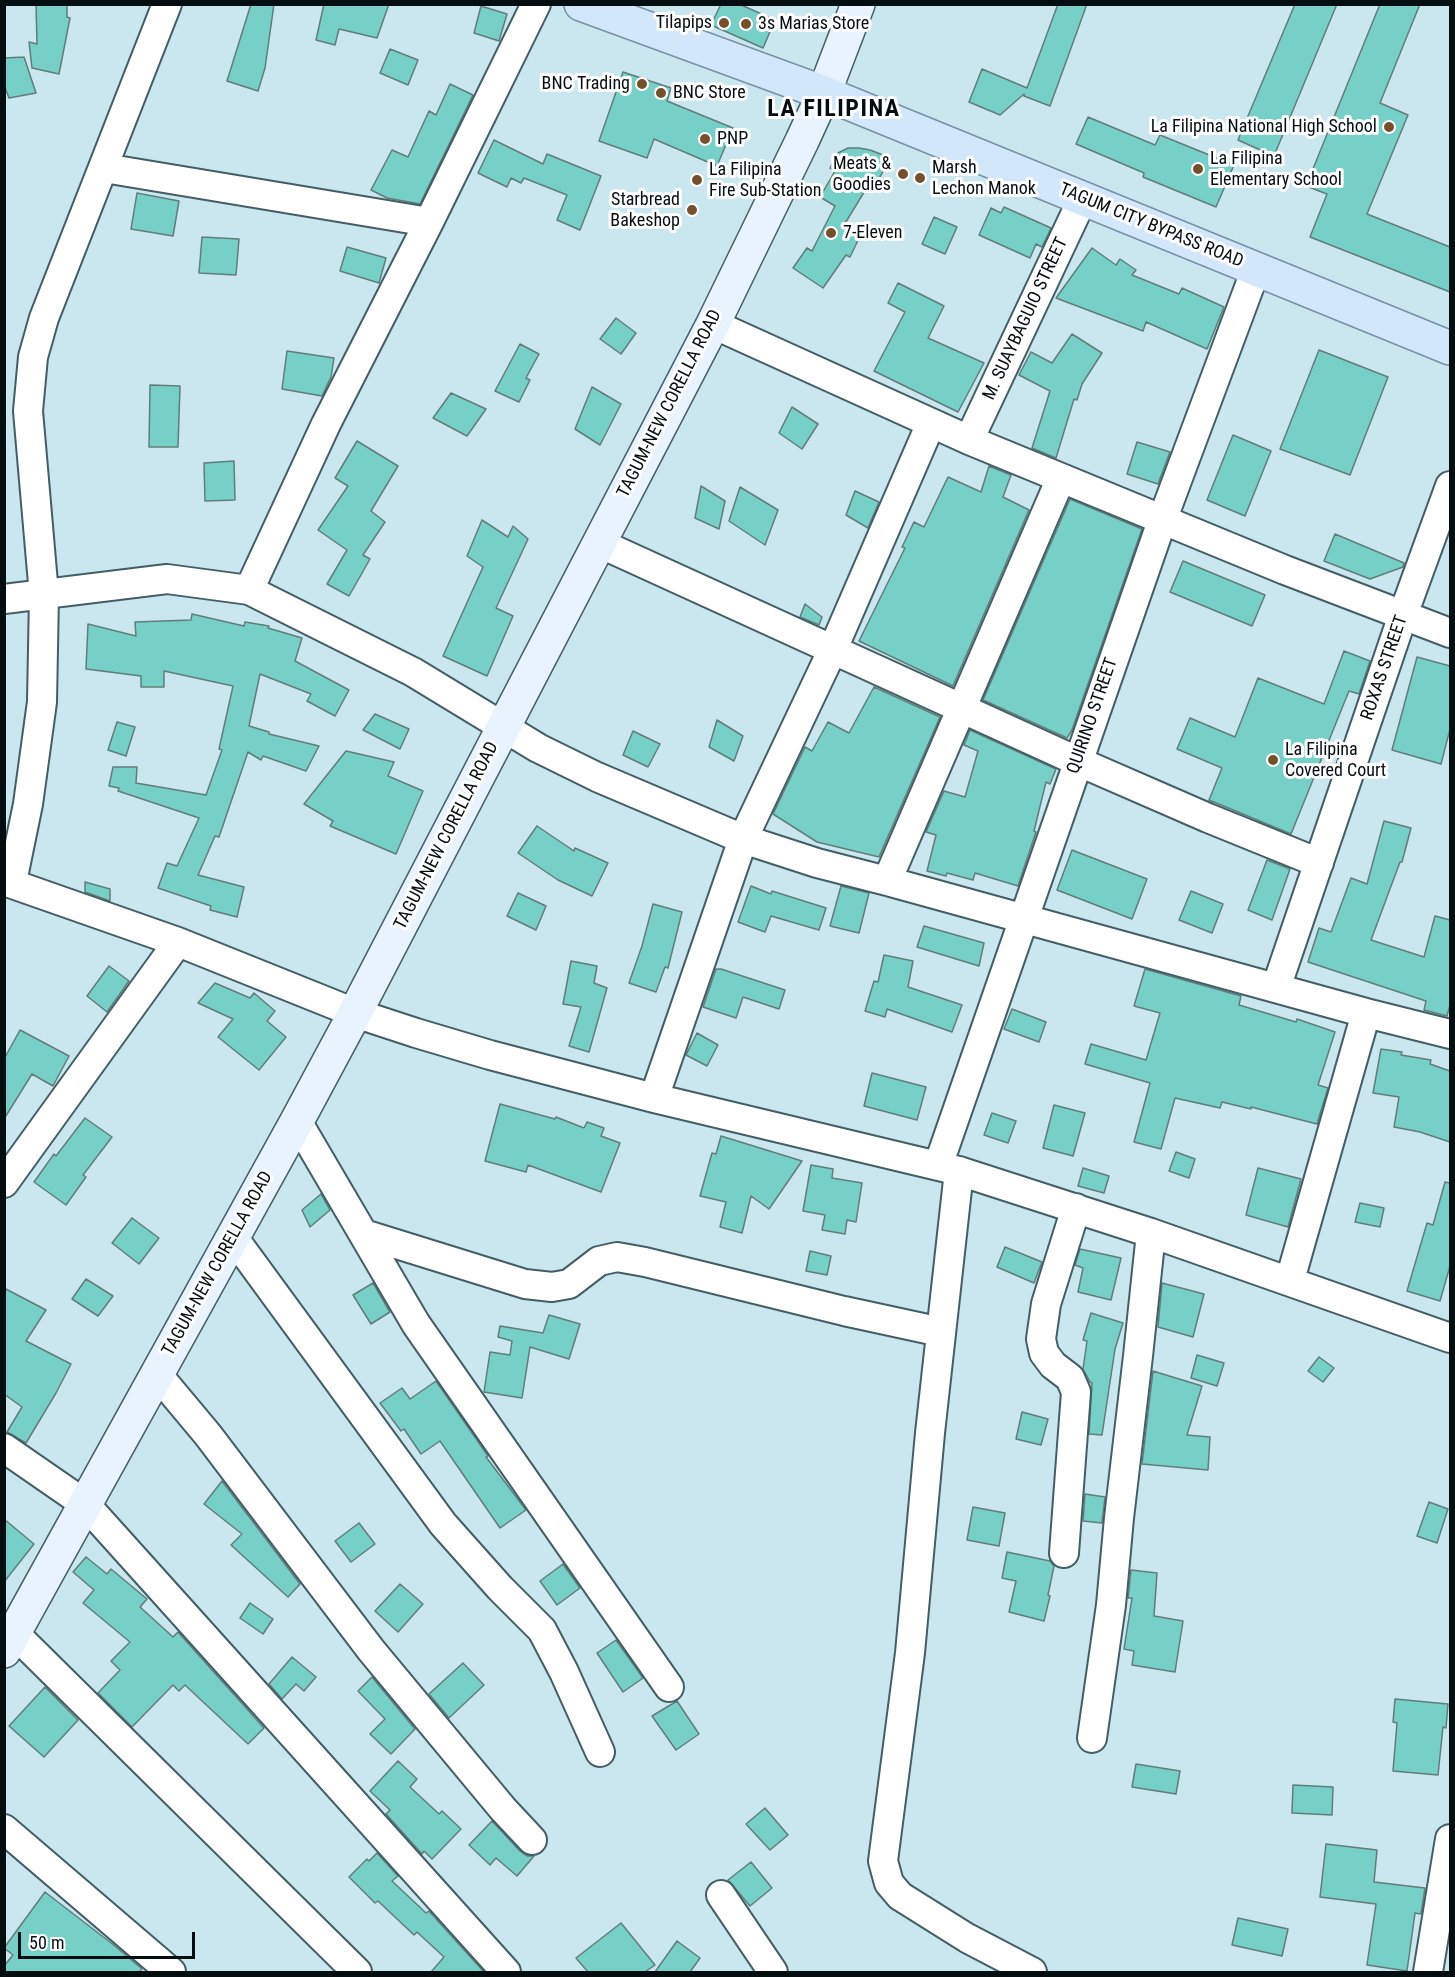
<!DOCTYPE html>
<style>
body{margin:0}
#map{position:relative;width:1455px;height:1977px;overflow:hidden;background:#cae7f0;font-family:"Roboto Condensed",sans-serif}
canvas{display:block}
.frame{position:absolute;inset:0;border:6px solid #040d10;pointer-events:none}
.scale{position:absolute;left:18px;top:1932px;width:177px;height:27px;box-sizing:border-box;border:3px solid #040d10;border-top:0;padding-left:8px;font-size:18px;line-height:21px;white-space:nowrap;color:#040d10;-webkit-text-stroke:4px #fff;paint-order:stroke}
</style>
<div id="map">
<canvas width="1455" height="1977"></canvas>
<div class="frame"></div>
<div class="scale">50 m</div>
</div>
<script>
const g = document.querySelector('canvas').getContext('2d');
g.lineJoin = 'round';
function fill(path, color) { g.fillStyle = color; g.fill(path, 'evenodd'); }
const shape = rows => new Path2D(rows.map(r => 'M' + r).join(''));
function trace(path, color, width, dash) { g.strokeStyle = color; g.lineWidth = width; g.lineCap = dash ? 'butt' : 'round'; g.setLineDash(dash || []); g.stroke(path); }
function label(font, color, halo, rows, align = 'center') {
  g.font = font + ' "Roboto Condensed",sans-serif'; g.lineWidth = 6; g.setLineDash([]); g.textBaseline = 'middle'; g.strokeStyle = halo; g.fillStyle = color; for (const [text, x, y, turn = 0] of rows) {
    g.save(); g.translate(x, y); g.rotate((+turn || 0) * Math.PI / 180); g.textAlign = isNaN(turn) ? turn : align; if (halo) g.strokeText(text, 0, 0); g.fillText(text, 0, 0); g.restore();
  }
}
const building = shape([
 [36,4,67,4,67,17,70,18,59,74,32,68,29,42,37,44,36,4],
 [251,4,274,4,265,68,258,91,227,81,251,4],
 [324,4,389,4,377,38,339,29,335,45,316,40,324,4],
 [721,4,739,4,775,20,763,48,711,25,721,4],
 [1058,4,1087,4,1050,106,1024,96,1024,94,1000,115,969,102,982,69,1027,88,1058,4],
 [1295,4,1337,4,1274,156,1238,140,1295,4],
 [1380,4,1420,4,1380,103,1408,115,1367,214,1450,247,1450,292,1310,237,1327,194,1306,186,1380,4],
 [481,6,507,14,499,41,474,33,481,6],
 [390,49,418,60,408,85,380,73,390,49],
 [24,57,36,93,9,98,4,85,4,58,24,57],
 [623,72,671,88,667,101,733,128,717,166,654,139,647,158,599,141,623,72],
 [450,84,473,95,420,204,387,198,371,190,392,150,408,157,429,111,436,115,450,84],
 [1088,117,1155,145,1160,135,1234,165,1216,207,1143,177,1144,173,1076,144,1088,117],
 [494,140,543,164,547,154,601,176,580,230,557,220,567,195,524,178,521,183,511,178,507,187,478,173,494,140],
 [848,148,859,148,870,150,891,158,871,192,866,189,844,225,861,234,850,257,846,255,823,288,793,268,807,248,812,251,835,206,820,197,835,171,830,168,838,153,848,148],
 [137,193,179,201,173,236,131,229,137,193],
 [1004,207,1051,228,1042,247,1036,244,1030,258,979,235,991,208,1001,213,1004,207],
 [934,217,957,227,945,254,922,244,934,217],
 [202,237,239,239,236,275,199,273,202,237],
 [347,247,386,258,379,283,340,271,347,247],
 [1092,248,1116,265,1120,259,1136,270,1132,275,1179,294,1182,288,1224,307,1207,349,1146,322,1143,331,1056,298,1092,248],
 [898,283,944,306,928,338,984,363,958,412,874,371,905,312,888,303,898,283],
 [616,318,636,333,621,354,600,339,616,318],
 [1072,334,1102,353,1082,384,1077,400,1074,399,1056,458,1032,448,1050,391,1019,375,1031,352,1052,363,1072,334],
 [520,344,539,354,526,378,530,380,519,402,495,391,520,344],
 [1319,350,1388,377,1350,475,1280,449,1319,350],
 [287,351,334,358,331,377,322,396,282,389,287,351],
 [150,385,180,386,178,447,149,447,150,385],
 [592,387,621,404,600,445,575,429,592,387],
 [451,393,486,409,467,436,433,418,451,393],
 [792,407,818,424,802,449,779,433,792,407],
 [1233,435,1271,451,1245,516,1207,500,1233,435],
 [357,441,398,466,371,511,385,522,363,555,370,559,349,596,327,584,347,550,318,530,348,486,335,478,357,441],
 [1137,442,1170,452,1158,484,1127,474,1137,442],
 [234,461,235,500,205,501,204,463,234,461],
 [989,466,1011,475,1003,497,1029,510,953,686,859,641,905,548,902,547,914,522,924,527,948,477,981,492,989,466],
 [701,486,725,501,719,529,695,518,701,486],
 [740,487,778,510,765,545,729,521,740,487],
 [855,491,879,502,868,528,846,515,855,491],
 [1070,499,1142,529,1072,730,1067,738,983,700,1070,499],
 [482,520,508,537,513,526,528,539,496,608,513,616,487,676,443,656,483,567,467,556,482,520],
 [1335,534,1404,563,1403,567,1370,579,1324,561,1335,534],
 [1183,561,1265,595,1252,626,1170,592,1183,561],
 [805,604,822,617,819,625,800,617,805,604],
 [192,614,244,626,245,622,269,626,268,628,302,638,295,661,349,690,335,716,307,701,311,694,260,674,249,726,269,732,269,734,319,746,306,771,263,756,261,760,248,752,219,837,215,836,198,875,244,887,237,917,210,910,211,906,158,888,167,863,177,866,199,818,118,791,119,788,109,786,113,767,137,767,136,783,206,795,222,750,219,749,233,686,164,671,164,687,141,687,141,676,86,669,88,624,136,636,135,622,191,620,192,614],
 [1344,651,1370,661,1359,694,1349,691,1291,834,1209,800,1222,768,1177,749,1190,718,1235,737,1258,678,1324,704,1344,651],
 [1417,657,1450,666,1450,729,1441,764,1392,750,1417,657],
 [874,687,940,717,879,857,817,842,773,814,805,747,812,751,828,722,849,733,874,687],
 [375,714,409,729,400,749,363,730,375,714],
 [717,720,743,736,734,761,709,747,717,720],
 [117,722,135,727,126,756,108,750,117,722],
 [970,730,1056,769,1050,784,1046,782,1034,831,1036,832,1018,886,975,873,973,880,947,873,946,876,927,871,936,835,926,832,944,791,965,797,978,751,964,745,970,730],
 [633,731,660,744,648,767,623,755,633,731],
 [346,751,394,762,388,776,423,791,396,854,330,826,333,821,304,804,346,751],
 [1384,821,1411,828,1402,862,1400,862,1371,940,1424,957,1435,916,1450,920,1450,1005,1447,1016,1424,1010,1426,1001,1308,962,1319,928,1331,932,1351,878,1367,884,1384,821],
 [537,826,574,851,575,848,608,863,592,896,558,880,518,853,537,826],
 [1072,850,1147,879,1132,919,1057,890,1072,850],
 [1267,860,1290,869,1272,920,1248,910,1267,860],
 [85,882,110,889,110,901,85,892,85,882],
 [751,886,771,894,772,891,826,908,819,930,771,916,765,932,738,922,751,886],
 [841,886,869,893,859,933,830,926,841,886],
 [1191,891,1223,904,1212,933,1179,920,1191,891],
 [518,893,546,906,536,930,507,916,518,893],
 [653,904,682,912,668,968,665,967,656,992,629,983,642,946,653,904],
 [924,926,984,943,979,966,917,947,924,926],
 [884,955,913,961,908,987,962,1005,952,1032,887,1009,885,1017,865,1011,874,981,878,982,884,955],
 [571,961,597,966,594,983,607,988,589,1052,569,1046,581,1007,563,1004,571,961],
 [109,966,129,981,107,1012,87,996,109,966],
 [716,969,721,969,785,990,779,1009,743,997,736,1018,703,1007,716,969],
 [1145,969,1241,996,1239,1005,1296,1022,1297,1019,1335,1032,1318,1085,1328,1088,1317,1124,1251,1107,1251,1109,1222,1102,1220,1108,1175,1098,1161,1149,1134,1142,1150,1083,1085,1064,1091,1044,1146,1060,1160,1013,1134,1006,1145,969],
 [215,983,250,998,254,993,275,1011,267,1021,286,1037,259,1070,218,1037,233,1019,198,1003,215,983],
 [1012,1009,1046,1022,1039,1042,1004,1029,1012,1009],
 [20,1030,69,1056,53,1086,32,1074,4,1119,4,1059,20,1030],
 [697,1033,718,1045,707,1066,686,1055,697,1033],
 [1381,1049,1402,1052,1401,1055,1431,1060,1430,1064,1450,1071,1450,1142,1420,1132,1394,1127,1399,1097,1373,1093,1381,1049],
 [872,1073,926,1087,917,1120,864,1106,872,1073],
 [500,1104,555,1119,556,1117,584,1128,587,1122,604,1128,601,1136,620,1143,601,1192,528,1165,526,1172,485,1161,500,1104],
 [1054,1105,1085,1113,1073,1156,1043,1148,1054,1105],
 [992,1113,1016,1121,1008,1143,984,1135,992,1113],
 [85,1118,112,1137,83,1175,86,1177,66,1205,34,1182,54,1154,56,1156,85,1118],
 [721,1136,802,1161,769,1209,751,1196,742,1233,720,1227,726,1202,700,1196,712,1153,716,1154,721,1136],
 [1176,1152,1195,1159,1189,1178,1169,1171,1176,1152],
 [811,1165,833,1169,832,1178,862,1183,856,1222,847,1220,845,1234,822,1230,825,1215,803,1211,811,1165],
 [1083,1168,1109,1176,1104,1193,1078,1186,1083,1168],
 [1258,1168,1301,1179,1288,1227,1246,1215,1258,1168],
 [1445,1182,1450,1183,1450,1266,1440,1301,1407,1291,1427,1223,1433,1225,1445,1182],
 [321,1194,330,1210,310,1227,302,1210,321,1194],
 [1360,1203,1384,1208,1380,1227,1355,1222,1360,1203],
 [132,1218,159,1238,139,1264,112,1243,132,1218],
 [1005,1247,1042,1262,1034,1283,997,1267,1005,1247],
 [1080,1249,1121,1258,1111,1300,1078,1292,1083,1268,1075,1265,1080,1249],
 [810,1251,831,1256,827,1275,806,1271,810,1251],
 [86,1279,113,1296,98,1316,72,1299,86,1279],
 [373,1283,390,1312,371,1324,353,1295,373,1283],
 [1162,1283,1204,1294,1193,1337,1158,1327,1162,1283],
 [4,1288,46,1310,26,1341,71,1364,56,1393,26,1443,7,1432,22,1407,4,1394,4,1288],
 [1091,1313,1123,1323,1115,1349,1102,1435,1089,1434,1092,1383,1090,1382,1083,1369,1087,1341,1083,1340,1091,1313],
 [549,1315,580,1324,569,1359,530,1347,522,1398,484,1392,490,1352,510,1355,512,1341,498,1337,500,1326,543,1333,549,1315],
 [1197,1355,1224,1363,1217,1386,1191,1378,1197,1355],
 [1319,1357,1334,1368,1323,1382,1308,1371,1319,1357],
 [1153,1371,1202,1386,1187,1435,1210,1437,1208,1470,1142,1464,1153,1371],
 [436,1381,488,1456,486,1457,526,1510,500,1528,440,1441,421,1454,404,1429,401,1431,380,1403,402,1388,410,1399,436,1381],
 [1022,1412,1048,1419,1041,1445,1016,1439,1022,1412],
 [222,1481,300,1584,288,1597,231,1545,242,1534,204,1504,222,1481],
 [1085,1494,1105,1497,1102,1523,1083,1521,1085,1494],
 [1429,1502,1448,1509,1437,1543,1417,1536,1429,1502],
 [973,1507,1005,1513,999,1546,967,1540,973,1507],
 [4,1519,34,1544,4,1582,4,1519],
 [359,1523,375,1544,351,1562,335,1541,359,1523],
 [1007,1552,1050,1561,1054,1566,1048,1595,1050,1596,1044,1621,1009,1612,1016,1581,1002,1578,1007,1552],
 [86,1557,107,1574,111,1569,147,1599,140,1607,173,1637,178,1632,264,1728,248,1744,185,1685,179,1691,173,1685,132,1727,98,1693,120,1670,111,1661,130,1642,83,1603,94,1590,73,1572,86,1557],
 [563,1564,580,1588,557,1605,540,1581,563,1564],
 [1131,1570,1157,1573,1154,1616,1183,1621,1175,1672,1132,1665,1134,1651,1124,1649,1132,1598,1128,1598,1131,1570],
 [400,1584,423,1604,398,1632,375,1611,400,1584],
 [250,1603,273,1619,263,1634,240,1618,250,1603],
 [616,1640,643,1678,623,1692,597,1653,616,1640],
 [292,1657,316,1677,304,1691,296,1684,282,1699,269,1684,292,1657],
 [463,1663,484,1685,449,1718,429,1694,463,1663],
 [372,1677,415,1729,391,1754,370,1734,385,1719,358,1691,372,1677],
 [45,1687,78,1720,44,1757,9,1726,45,1687],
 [1395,1699,1448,1704,1446,1728,1443,1727,1438,1775,1393,1771,1397,1723,1393,1722,1395,1699],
 [677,1701,699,1734,676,1750,652,1716,677,1701],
 [398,1761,417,1779,410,1787,439,1814,442,1811,461,1829,432,1859,424,1851,422,1854,386,1814,390,1810,370,1791,398,1761],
 [1136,1764,1180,1771,1176,1794,1132,1787,1136,1764],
 [1293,1785,1333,1787,1332,1815,1292,1813,1293,1785],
 [765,1808,788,1835,770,1850,746,1824,765,1808],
 [492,1821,520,1851,527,1856,534,1856,517,1876,496,1858,490,1865,469,1845,492,1821],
 [1326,1844,1377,1850,1374,1882,1425,1888,1421,1914,1415,1913,1407,1971,1367,1965,1376,1904,1320,1897,1326,1844],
 [377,1853,398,1876,392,1881,426,1913,429,1911,484,1972,431,1972,444,1957,417,1932,414,1935,378,1901,375,1903,349,1877,367,1859,369,1861,377,1853],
 [751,1862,772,1888,750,1906,728,1880,751,1862],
 [45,1892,115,1946,142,1969,139,1972,4,1972,4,1966,13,1955,4,1948,45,1892],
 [1238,1918,1288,1929,1282,1956,1232,1945,1238,1918],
 [621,1923,655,1965,645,1972,588,1972,576,1958,621,1923],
 [677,1941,700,1958,690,1972,655,1972,677,1941]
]);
fill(building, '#77d0c7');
trace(building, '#617d7a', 1.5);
const minor = shape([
 [104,168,429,222],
 [713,324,969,440,1285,570,1450,633],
 [969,440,1083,198],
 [599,543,1077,761,1208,818,1319,863],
 [249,590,326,424,429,222,536,4],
 [4,599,167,579,249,590,413,672,538,748,597,777,743,839,817,863,887,881,1366,1013,1450,1034],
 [4,881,178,942,355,1013,416,1033,490,1055,654,1098,959,1171,1151,1233,1450,1338],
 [887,881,1061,478],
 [12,882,28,804,42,702,44,595,28,411,33,357,44,318,167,4],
 [1276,988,1403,615,1450,486],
 [654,1098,743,839,833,649,931,423],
 [297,1121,416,1324,669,1687],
 [938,1166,1163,518,1256,269],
 [959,1171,930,1433,910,1653,883,1861,889,1883,900,1896,967,1938,1032,1972],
 [4,1183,178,942],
 [364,1234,525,1284,552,1287,569,1284,599,1261,617,1257,645,1262,844,1311,941,1332],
 [233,1237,443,1524,500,1588,542,1630,564,1672,600,1752],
 [1290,1280,1366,1013],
 [157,1374,208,1435,371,1650,503,1809,532,1840],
 [4,1448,85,1504,506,1972],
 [1064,1553,1076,1392,1070,1378,1053,1365,1044,1353,1041,1339,1046,1304,1076,1208],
 [14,1633,357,1972],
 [1092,1738,1111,1605,1119,1518,1138,1356,1151,1233],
 [4,1829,171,1972],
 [721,1895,773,1972],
 [1428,1972,1450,1839]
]);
const secondary = shape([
 [4,1651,297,1121,355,1013,713,324,802,141,824,93,858,4]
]);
const primary = shape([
 [581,4,824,93,1450,348]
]);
trace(minor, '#435e65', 32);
trace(secondary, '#435e65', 36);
trace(primary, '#7790a6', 36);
trace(minor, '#fff', 28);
trace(secondary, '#e9f3fd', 33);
trace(primary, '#d3e7fa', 33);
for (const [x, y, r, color] of [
 [724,23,6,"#75512b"],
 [746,24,6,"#75512b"],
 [642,84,6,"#75512b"],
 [661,93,6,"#75512b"],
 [1389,127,6,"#75512b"],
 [705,139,6,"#75512b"],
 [1198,169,6,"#75512b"],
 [903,174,6,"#75512b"],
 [920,178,6,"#75512b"],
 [697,180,6,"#75512b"],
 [692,210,6,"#75512b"],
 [831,233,6,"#75512b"],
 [1273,760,6,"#75512b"]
]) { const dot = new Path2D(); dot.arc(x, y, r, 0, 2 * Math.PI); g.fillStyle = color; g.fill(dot); trace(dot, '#fff', 2); }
label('18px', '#040d10', '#fff', [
 ["Tilapips",712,23,"right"],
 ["3s Marias Store",758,24],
 ["BNC Trading",630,84,"right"],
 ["BNC Store",673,93],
 ["La Filipina National High School",1377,127,"right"],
 ["PNP",717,139],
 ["La Filipina",1210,159],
 ["Elementary School",1210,180],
 ["Meats &",891,164,"right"],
 ["Goodies",891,185,"right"],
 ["Marsh",932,168],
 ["Lechon Manok",932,189],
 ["La Filipina",709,170],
 ["Fire Sub-Station",709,191],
 ["Starbread",680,200,"right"],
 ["Bakeshop",680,221,"right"],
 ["7-Eleven",843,233],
 ["La Filipina",1285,750],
 ["Covered Court",1285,771]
], 'left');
label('18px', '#040d10', '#fff', [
 ["TAGUM CITY BYPASS ROAD",1151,226,22],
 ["M. SUAYBAGUIO STREET",1026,319,-65],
 ["TAGUM-NEW CORELLA ROAD",670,404,-63],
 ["ROXAS STREET",1385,668,-71],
 ["QUIRINO STREET",1093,716,-71],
 ["TAGUM-NEW CORELLA ROAD",447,836,-63],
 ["TAGUM-NEW CORELLA ROAD",218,1264,-61]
]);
g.letterSpacing = '1.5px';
label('bold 24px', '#040d10', '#fff', [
 ["LA FILIPINA",834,110]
]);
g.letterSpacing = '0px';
</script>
